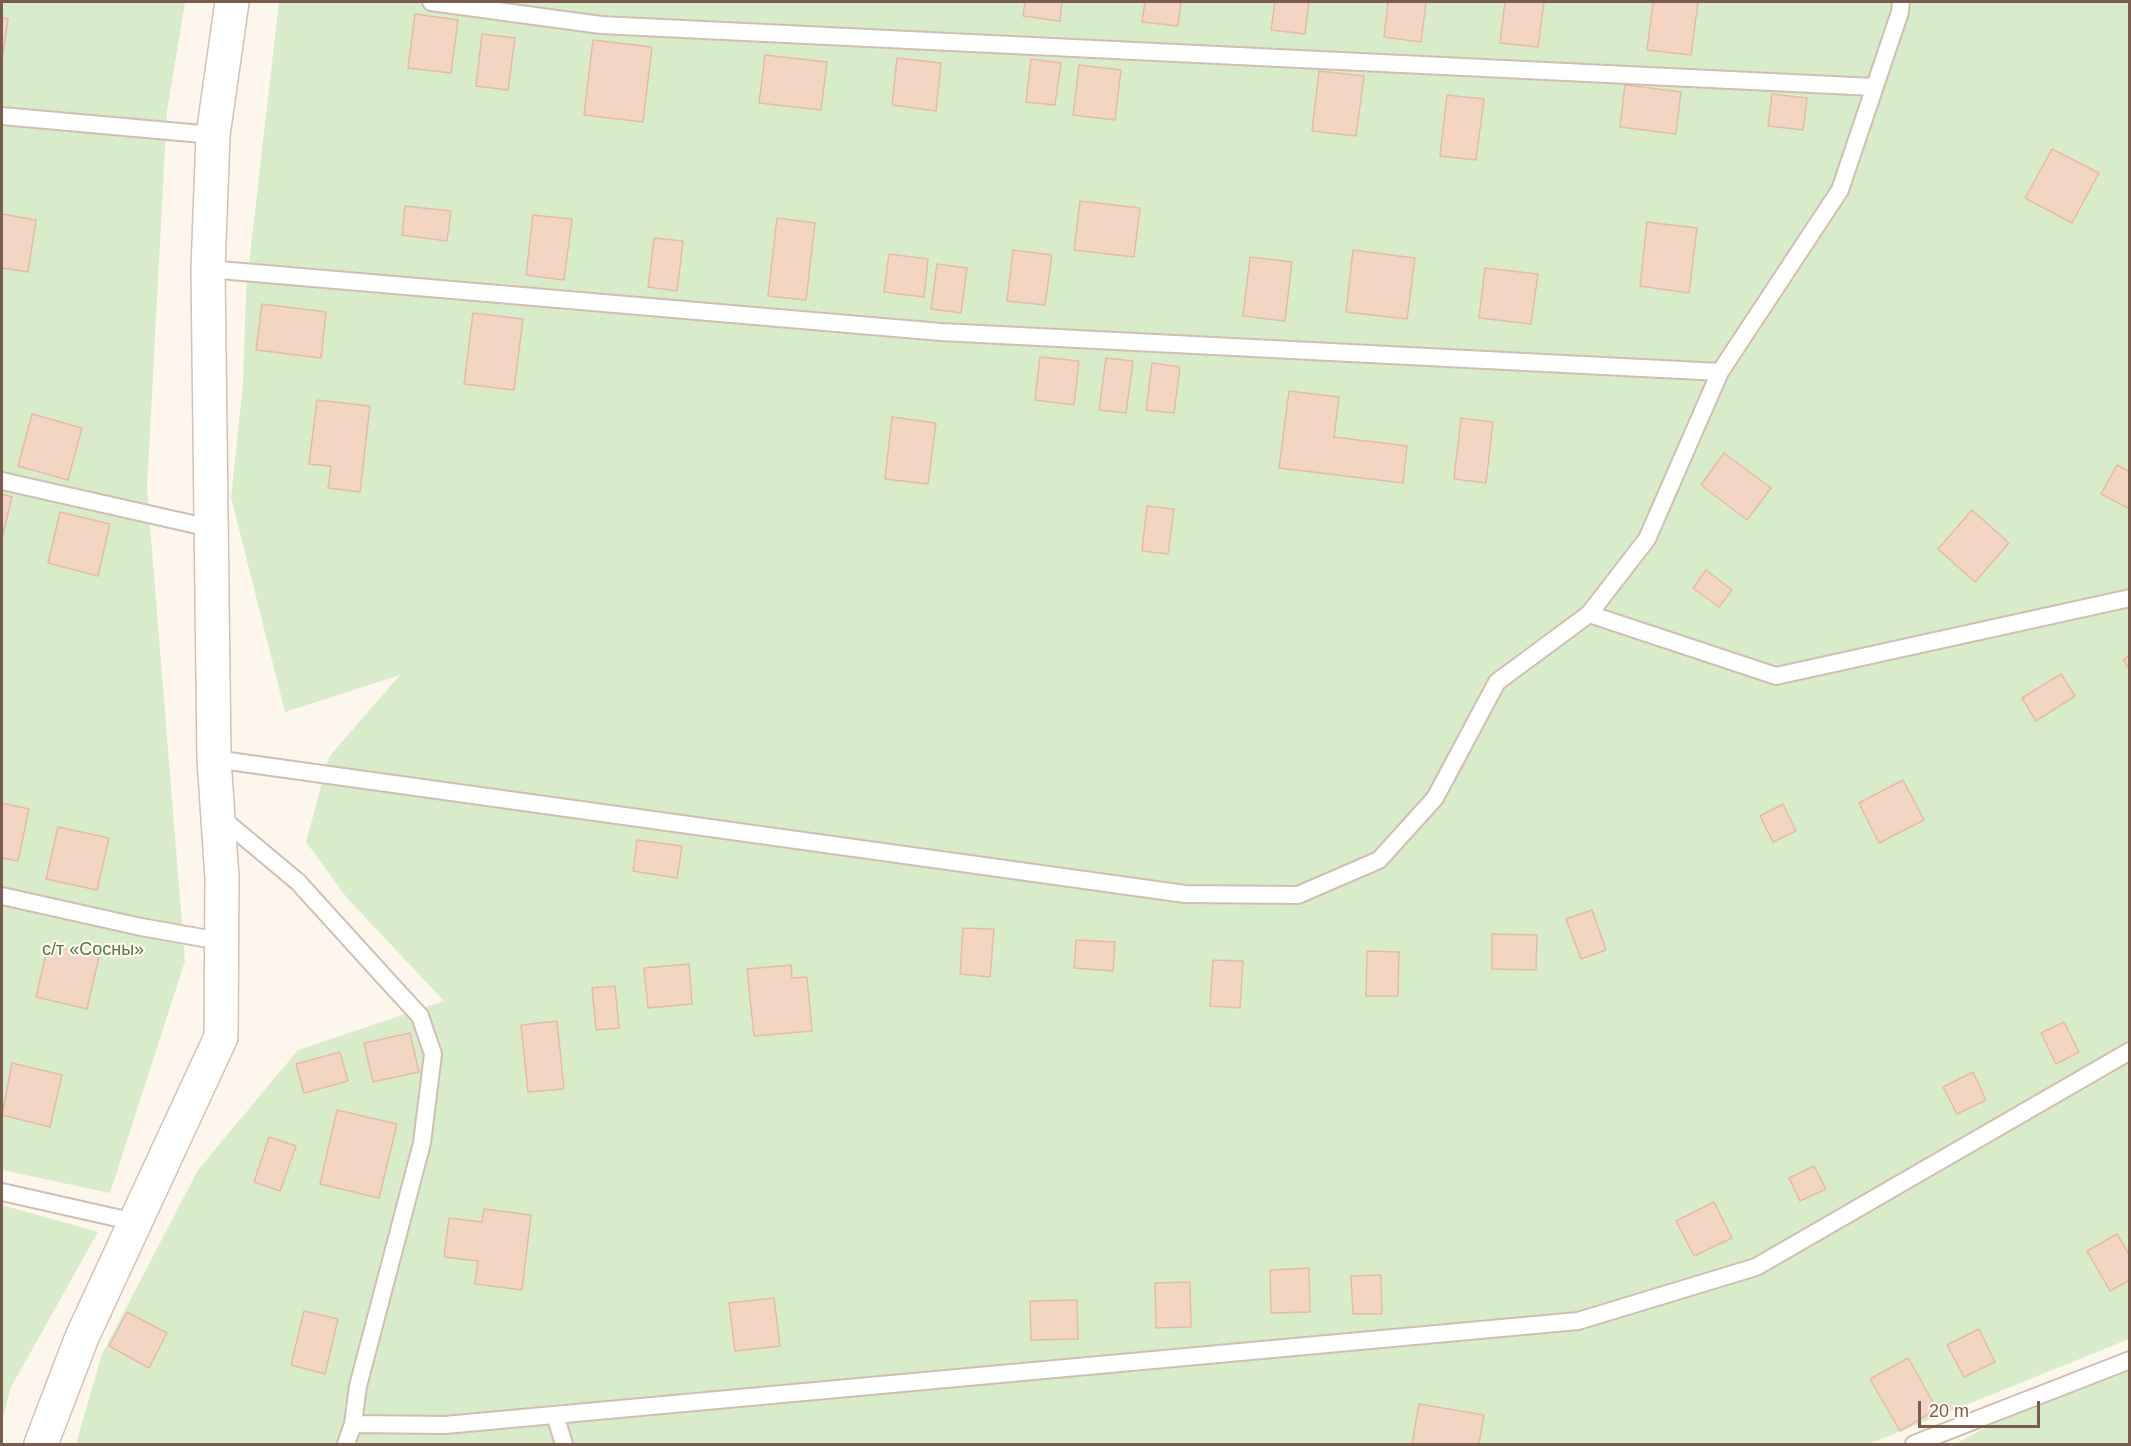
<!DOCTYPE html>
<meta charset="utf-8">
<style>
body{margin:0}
#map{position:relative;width:2131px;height:1446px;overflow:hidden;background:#fdf6ec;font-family:Arial,sans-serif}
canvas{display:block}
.frame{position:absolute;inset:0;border:3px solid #7a5c4d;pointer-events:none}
.scale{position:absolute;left:1918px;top:1401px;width:122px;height:27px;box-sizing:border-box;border:3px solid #7a5c4d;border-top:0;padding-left:8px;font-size:18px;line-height:21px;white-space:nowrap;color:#7a5c4d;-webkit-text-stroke:4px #fffaf3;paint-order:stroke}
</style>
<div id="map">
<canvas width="2131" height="1446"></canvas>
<div class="frame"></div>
<div class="scale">20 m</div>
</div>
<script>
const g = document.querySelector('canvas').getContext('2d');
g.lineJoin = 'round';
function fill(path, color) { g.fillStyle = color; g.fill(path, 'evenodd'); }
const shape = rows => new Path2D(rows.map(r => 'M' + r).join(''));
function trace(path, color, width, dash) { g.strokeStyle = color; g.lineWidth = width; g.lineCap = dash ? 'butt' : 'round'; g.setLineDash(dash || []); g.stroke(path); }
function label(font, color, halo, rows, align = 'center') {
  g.font = font + ' Arial,sans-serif'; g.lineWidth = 4.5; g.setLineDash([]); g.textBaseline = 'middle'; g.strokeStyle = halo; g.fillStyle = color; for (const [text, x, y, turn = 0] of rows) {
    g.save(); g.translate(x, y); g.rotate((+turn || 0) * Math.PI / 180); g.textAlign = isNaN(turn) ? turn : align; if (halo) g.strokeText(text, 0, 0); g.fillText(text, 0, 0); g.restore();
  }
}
fill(shape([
 [2,2,185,2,167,111,147,488,185,961,110,1193,2,1170],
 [279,2,2129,2,2129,1339,1869,1444,76,1444,102,1354,198,1170,298,1050,444,1001,347,898,306,842,329,757,400,675,285,712,231,497,243,385,246,290],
 [2,1205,98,1232,10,1389,2,1423],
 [2129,1352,2129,1444,1955,1444,2127,1353]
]), '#d8ecc9');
const building = shape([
 [1025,2,1062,2,1060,21,1023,16,1025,2],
 [1145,2,1181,2,1178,26,1142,22,1145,2],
 [1275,2,1309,2,1305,34,1271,30,1275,2],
 [1388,2,1426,2,1421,42,1384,37,1388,2],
 [1505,2,1544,2,1538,47,1500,43,1505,2],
 [1653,2,1698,2,1691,55,1647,50,1653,2],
 [415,14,458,20,451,73,408,68,415,14],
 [2,18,8,19,2,61,2,18],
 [482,34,515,38,508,90,476,86,482,34],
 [593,40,652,47,643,122,584,115,593,40],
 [765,55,827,62,821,110,759,103,765,55],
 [897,58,941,63,936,111,892,105,897,58],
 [1031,59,1061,63,1055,105,1026,102,1031,59],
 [1079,65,1121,70,1115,120,1073,115,1079,65],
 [1319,71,1364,76,1356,136,1312,131,1319,71],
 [1625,85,1681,92,1676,134,1620,127,1625,85],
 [1772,94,1807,98,1803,130,1768,126,1772,94],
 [1447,95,1484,99,1476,160,1440,156,1447,95],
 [2052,149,2099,173,2072,223,2025,198,2052,149],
 [1080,201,1140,208,1134,257,1074,250,1080,201],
 [405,206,451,211,447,241,402,235,405,206],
 [2,214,36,220,28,272,2,268,2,214],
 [533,215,572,219,564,280,526,275,533,215],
 [777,218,815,223,806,300,768,296,777,218],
 [1647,222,1697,228,1689,293,1640,286,1647,222],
 [654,238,683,241,677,291,648,287,654,238],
 [1013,250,1052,255,1045,305,1007,301,1013,250],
 [1353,250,1415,258,1407,319,1346,312,1353,250],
 [889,254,928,259,924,297,884,292,889,254],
 [1250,257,1292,262,1285,321,1243,316,1250,257],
 [937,264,967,268,961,313,931,309,937,264],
 [1485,268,1538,274,1531,324,1479,318,1485,268],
 [262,304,326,312,321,358,256,350,262,304],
 [473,313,523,319,514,390,464,384,473,313],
 [1040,357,1079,361,1074,405,1035,400,1040,357],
 [1106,358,1133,361,1126,413,1099,410,1106,358],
 [1152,363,1180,367,1174,413,1146,410,1152,363],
 [1289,391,1339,397,1334,437,1407,446,1403,483,1279,468,1289,391],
 [317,400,370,406,360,492,328,488,331,466,309,464,317,400],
 [32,414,82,428,68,480,18,466,32,414],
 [892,417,936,423,928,484,885,479,892,417],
 [1461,418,1493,422,1486,483,1454,479,1461,418],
 [1724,453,1771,488,1747,520,1701,485,1724,453],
 [2117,465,2130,472,2130,509,2101,494,2117,465],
 [2,494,12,497,2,538,2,494],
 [1147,506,1174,509,1168,554,1142,551,1147,506],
 [1972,510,2009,543,1975,582,1938,549,1972,510],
 [60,512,110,524,98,576,48,563,60,512],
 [1706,570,1732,590,1719,607,1693,588,1706,570],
 [2130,655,2130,670,2123,660,2130,655],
 [2061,674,2075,696,2036,721,2022,698,2061,674],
 [1903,780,1924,820,1879,843,1859,803,1903,780],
 [2,803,29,809,18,861,2,858,2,803],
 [1783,804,1796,831,1773,842,1760,816,1783,804],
 [58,827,109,838,97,890,46,879,58,827],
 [637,840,682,846,677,878,633,871,637,840],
 [1592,910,1606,950,1581,959,1566,919,1592,910],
 [963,928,994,929,990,977,960,974,963,928],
 [1492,934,1537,935,1536,970,1492,969,1492,934],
 [1076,940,1115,942,1113,971,1074,968,1076,940],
 [48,945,99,957,87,1009,36,997,48,945],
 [1367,951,1399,952,1398,996,1366,996,1367,951],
 [1213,960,1243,961,1240,1008,1210,1006,1213,960],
 [689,964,692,1004,648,1008,644,968,689,964],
 [791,965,792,978,807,977,812,1031,754,1036,747,969,791,965],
 [615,986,619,1028,596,1030,592,988,615,986],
 [557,1021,564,1089,528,1092,521,1025,557,1021],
 [2064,1022,2079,1052,2056,1064,2041,1033,2064,1022],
 [410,1033,419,1072,373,1082,364,1043,410,1033],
 [340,1052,348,1081,304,1093,296,1064,340,1052],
 [12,1063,62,1075,50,1127,2,1115,12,1063],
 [1973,1072,1986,1100,1957,1114,1943,1087,1973,1072],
 [337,1110,397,1124,379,1198,320,1184,337,1110],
 [269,1137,296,1146,280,1191,254,1182,269,1137],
 [1814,1166,1826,1189,1800,1201,1789,1178,1814,1166],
 [1714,1202,1732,1238,1694,1256,1676,1221,1714,1202],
 [484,1209,531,1215,522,1290,475,1284,478,1261,444,1257,449,1218,482,1222,484,1209],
 [2117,1234,2130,1256,2130,1280,2110,1291,2087,1251,2117,1234],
 [1309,1268,1310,1312,1271,1313,1270,1270,1309,1268],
 [1381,1275,1382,1314,1353,1314,1351,1276,1381,1275],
 [1190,1282,1191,1327,1156,1328,1155,1283,1190,1282],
 [774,1298,780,1346,735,1351,729,1303,774,1298],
 [1077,1300,1078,1339,1031,1340,1030,1301,1077,1300],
 [304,1311,338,1319,325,1374,291,1365,304,1311],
 [127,1312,167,1333,149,1368,109,1346,127,1312],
 [1979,1329,1995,1362,1964,1377,1947,1345,1979,1329],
 [1908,1358,1937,1409,1900,1431,1870,1379,1908,1358],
 [1419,1404,1484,1415,1479,1444,1412,1444,1419,1404]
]);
fill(building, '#f3d5c3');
trace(building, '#e6bba3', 1.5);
const lane = shape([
 [431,2,601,25,1874,87],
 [2,116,213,135],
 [208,269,941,332,1720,372],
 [2,481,210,528],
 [1589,614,1776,676,2130,598],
 [214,759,1185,894,1298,895,1379,860,1435,798,1497,682,1589,614,1647,539,1720,372,1840,190,1900,12,1901,2],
 [219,816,298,882,386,979,420,1016,433,1054,422,1143,358,1386,353,1424,346,1444],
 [2,896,141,927,220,941],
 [2,1192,135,1222],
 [555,1415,564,1444],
 [353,1424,445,1425,1578,1321,1756,1267,2130,1051],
 [1914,1444,2130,1360]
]);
const secondary = shape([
 [41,1444,82,1337,221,1037,222,878,214,759,208,269,213,135,232,2]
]);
trace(lane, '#d1beb0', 20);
trace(secondary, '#d6c0b0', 36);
trace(lane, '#fff', 16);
trace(secondary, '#fff', 33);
label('18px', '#537a41', '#fffaf3', [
 ["с/т «Сосны»",93,950]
]);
</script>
